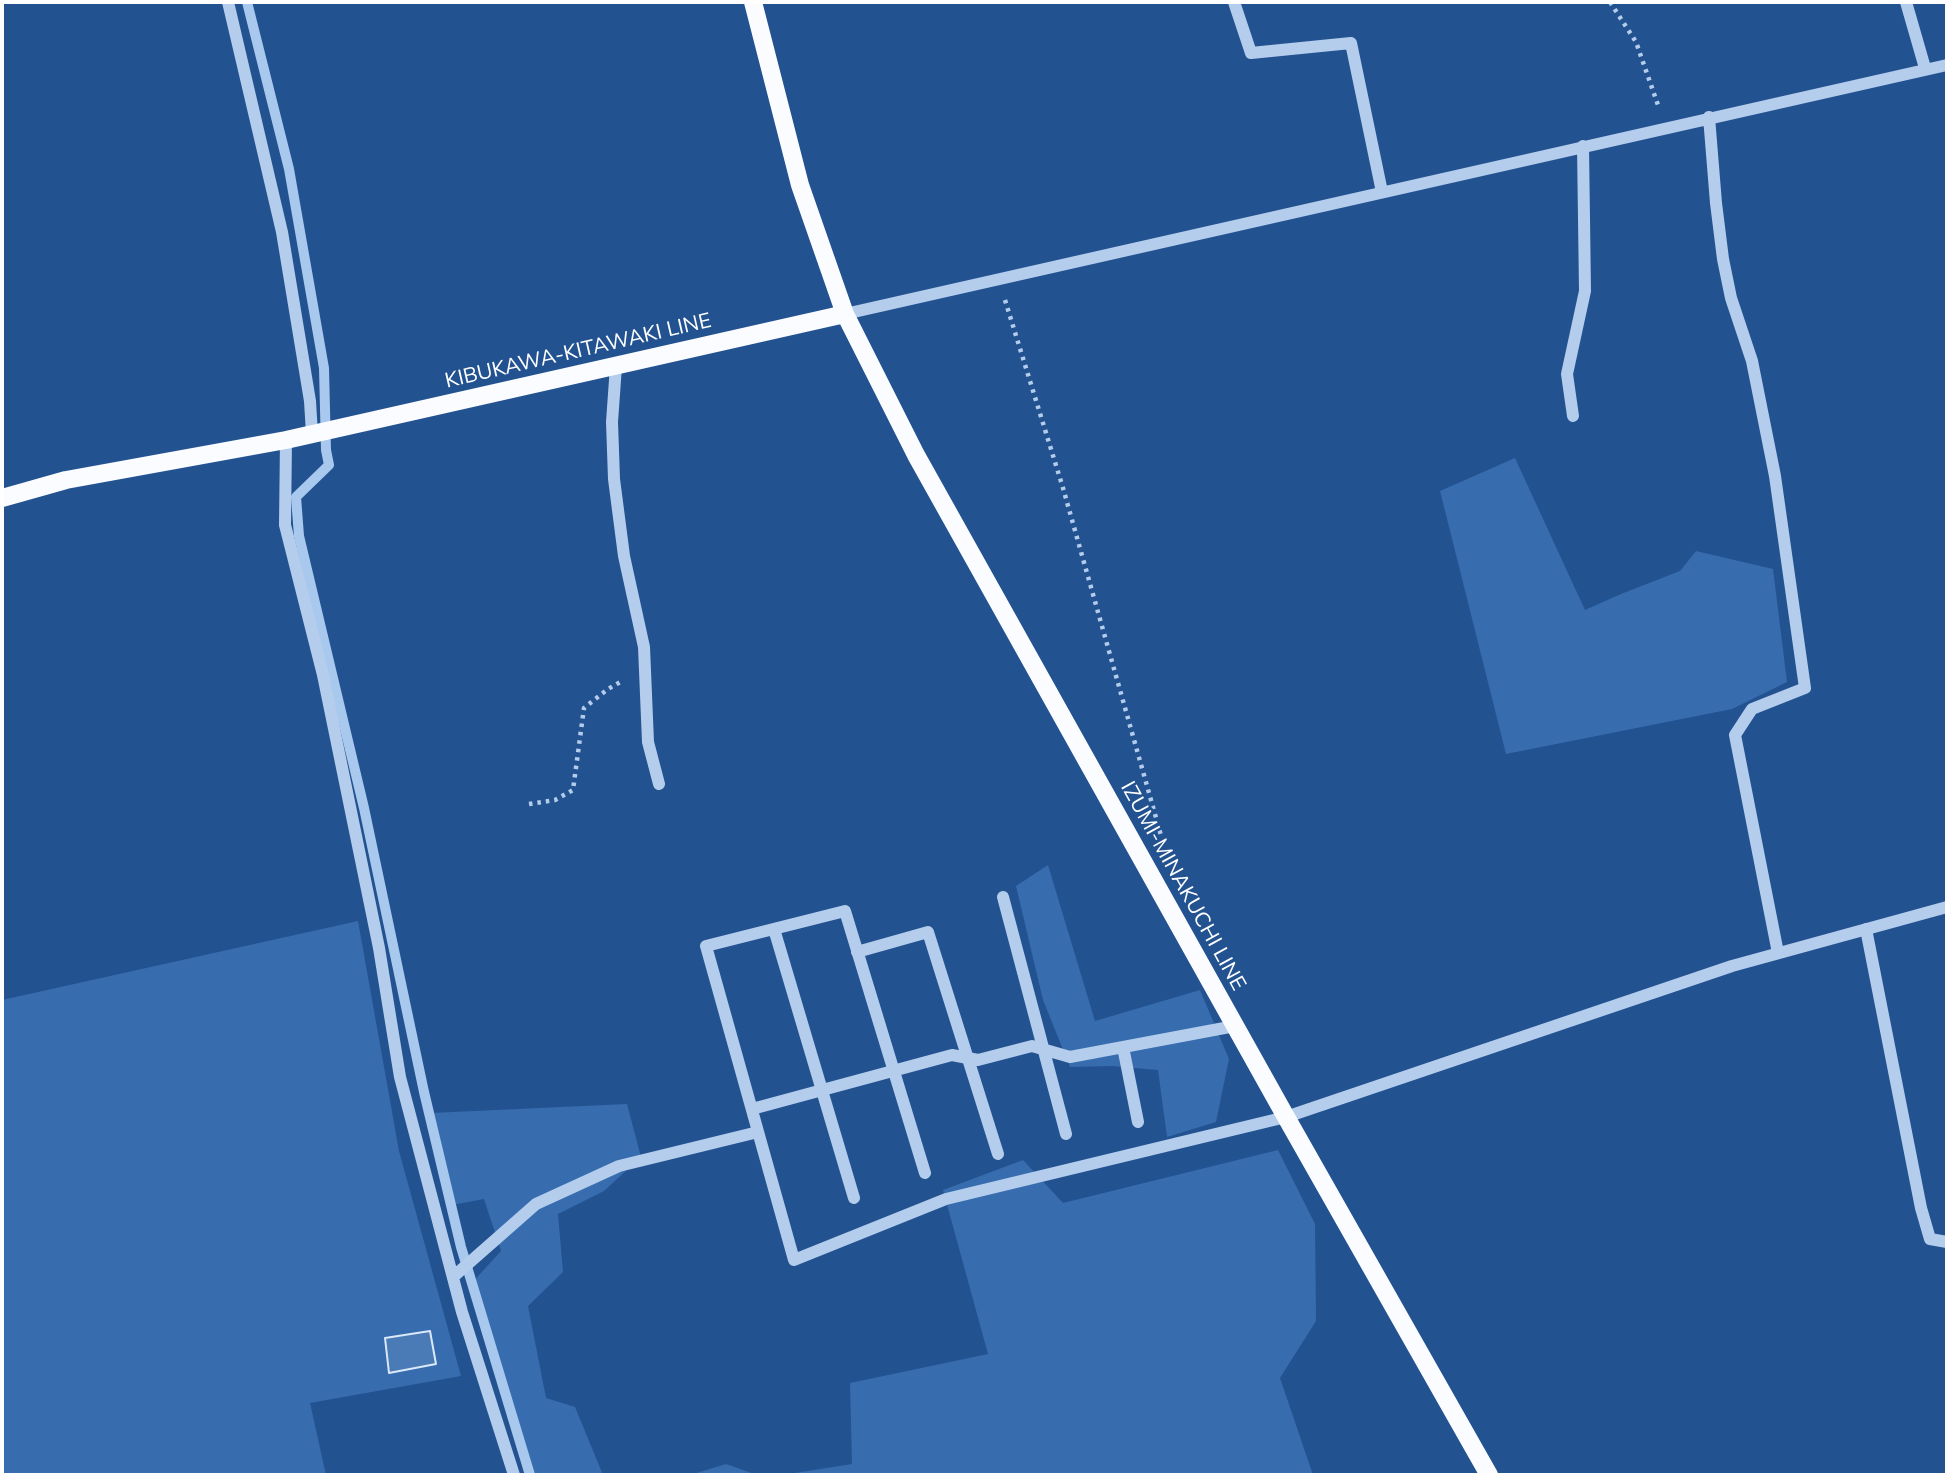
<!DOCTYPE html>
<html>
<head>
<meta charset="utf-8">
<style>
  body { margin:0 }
  #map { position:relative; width:1949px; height:1477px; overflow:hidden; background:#235291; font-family:Mulish,sans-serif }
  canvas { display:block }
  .frame { position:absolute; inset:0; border:4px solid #fff; pointer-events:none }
</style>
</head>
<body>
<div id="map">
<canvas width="1949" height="1477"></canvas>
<div class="frame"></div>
</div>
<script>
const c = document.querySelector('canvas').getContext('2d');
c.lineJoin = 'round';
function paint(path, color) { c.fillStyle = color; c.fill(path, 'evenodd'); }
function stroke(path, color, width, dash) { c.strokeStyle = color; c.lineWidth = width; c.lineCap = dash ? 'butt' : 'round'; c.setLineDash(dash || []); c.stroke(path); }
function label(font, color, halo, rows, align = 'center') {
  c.font = font + ' Mulish,sans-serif'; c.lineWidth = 5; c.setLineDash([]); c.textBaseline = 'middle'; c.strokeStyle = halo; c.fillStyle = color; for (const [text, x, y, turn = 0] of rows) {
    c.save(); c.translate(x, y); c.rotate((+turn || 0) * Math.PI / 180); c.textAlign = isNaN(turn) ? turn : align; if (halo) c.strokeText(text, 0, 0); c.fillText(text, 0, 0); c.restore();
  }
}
const green = new Path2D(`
  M1515 458 1585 610 1621 594 1680 571 1696 551 1773 569 1787 682 1732 709 1506 754 1440 491Z
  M1048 865 1095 1021 1200 990 1229 1059 1216 1122 1167 1137 1158 1070 1111 1066 1070 1067 1043 1000 1016 886Z
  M358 921 399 1151 461 1376 310 1403 326 1475H2V1000Z
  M627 1104 641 1157 604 1191 558 1214 563 1272 528 1306 546 1398 575 1407 603 1475H525L469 1286 501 1251 484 1199 452 1205 431 1113Z
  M1278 1150 1315 1224 1316 1321 1280 1378 1313 1475H782L852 1464 850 1383 988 1354 943 1190 1023 1160 1063 1203Z
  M726 1464 757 1475H690Z`);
const stream = new Path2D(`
  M247 2 289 169 324 368 326 450 329 465 296 497 299 536 364 808 424 1092 461 1247 530 1475`);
const building = new Path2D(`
  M430 1331 436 1364 389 1373 385 1338Z`);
const path = new Path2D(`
  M1610 2 1636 42 1659 108
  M1005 300 1063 488 1162 839
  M529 804 555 800 573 790 584 708 608 689 622 681`);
const minor = new Path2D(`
  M228 2 282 232 310 401 312 434
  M1234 2 1251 53 1351 43 1382 192
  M1906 2 1925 68
  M1709 117 1716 203 1723 259 1731 298 1752 361 1775 476 1805 688 1752 709 1735 735 1778 953
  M845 314 1947 65
  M616 366 612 422 614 479 624 556 644 647 648 742 659 784
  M1573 416 1567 374 1585 291 1583 146
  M286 440 285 525 323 675 379 948 400 1077 462 1312 514 1475
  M1003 897 1066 1134
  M774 929 854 1198
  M1866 929 1921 1208 1930 1239 1947 1242
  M857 952 928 932 998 1154
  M1123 1047 1138 1122
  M752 1109 952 1055 978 1060 1032 1046 1070 1057 1235 1026
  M925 1173 845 911 706 946 794 1260 946 1199 1286 1117 1732 966 1947 907
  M453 1277 536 1204 619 1166 758 1132`);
const major = new Path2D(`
  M753 2 800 185 845 314 916 455 1286 1117 1489 1475
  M2 498 66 480 286 440 845 314`);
const streetNames = [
  ["KIBUKAWA-KITAWAKI LINE",578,351,-13],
  ["IZUMI-MINAKUCHI LINE",1183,886,61]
];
paint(green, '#376cae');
stroke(stream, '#a8c8ed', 10);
paint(building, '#4b7bb7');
stroke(building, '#dae8f9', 2);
stroke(path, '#b4cdec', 4.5, [3.5, 5]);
stroke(minor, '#b4cdec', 12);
stroke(major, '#fafcff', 18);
label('21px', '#fff', '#235291', streetNames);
</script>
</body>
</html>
